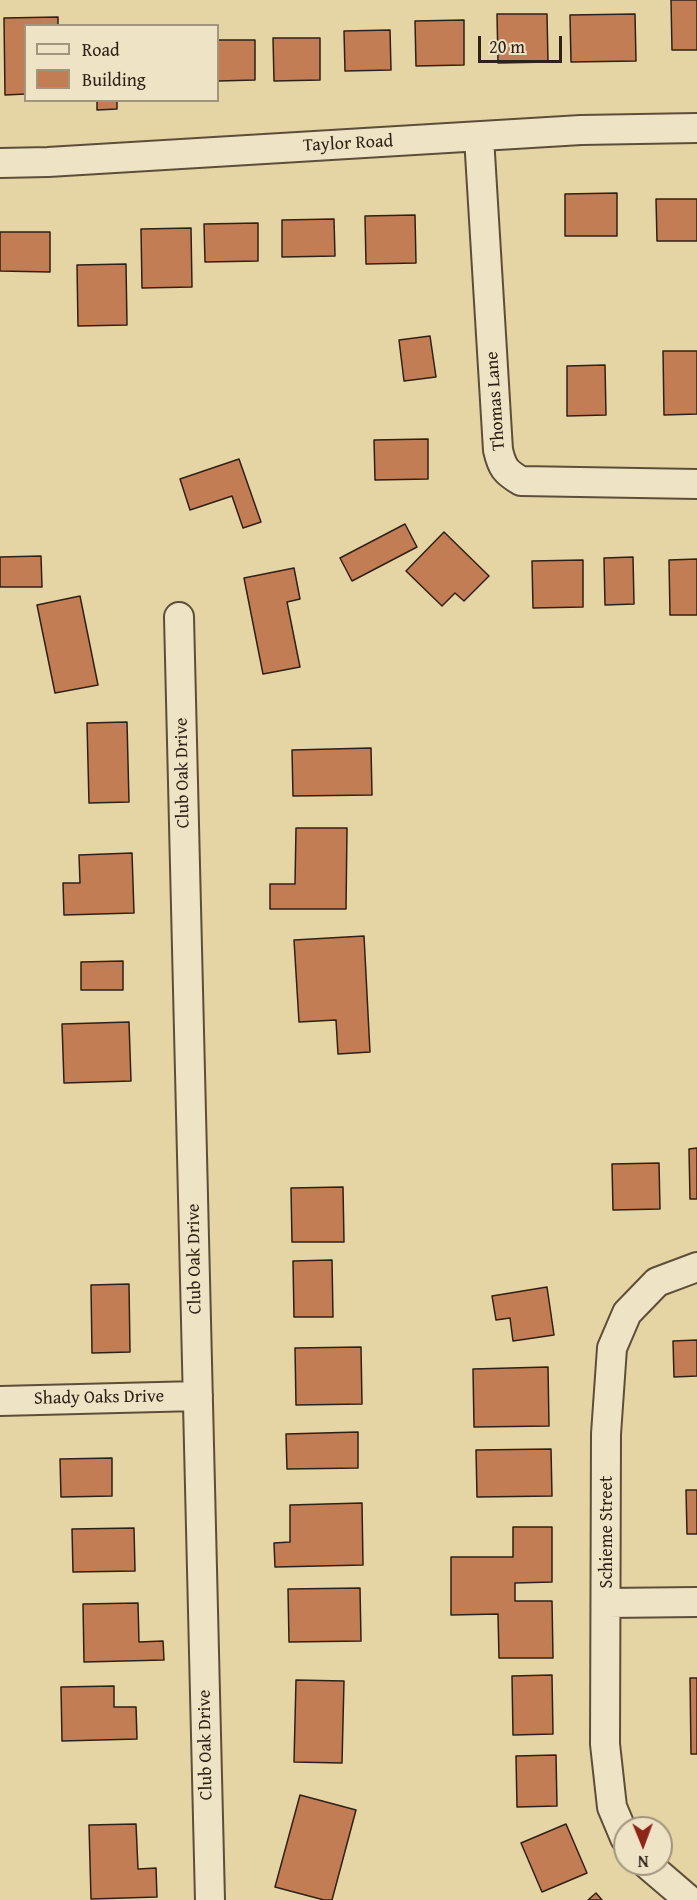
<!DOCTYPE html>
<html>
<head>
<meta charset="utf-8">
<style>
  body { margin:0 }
  #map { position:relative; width:697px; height:1900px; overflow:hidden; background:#e5d4a4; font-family:"Gentium Book Plus",serif }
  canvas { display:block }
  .legend { position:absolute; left:24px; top:24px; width:195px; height:78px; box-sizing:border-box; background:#eee3c4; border:2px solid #a2957e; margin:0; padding:8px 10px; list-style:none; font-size:18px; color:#302116 }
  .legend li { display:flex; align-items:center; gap:12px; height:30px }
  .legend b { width:30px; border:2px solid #a2957e }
  .north { position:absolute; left:613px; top:1816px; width:60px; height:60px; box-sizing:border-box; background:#eee3c4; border:2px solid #a2957e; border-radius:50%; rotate:179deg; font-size:16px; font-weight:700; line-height:24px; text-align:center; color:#302116 }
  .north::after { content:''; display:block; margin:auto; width:21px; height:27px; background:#8f2418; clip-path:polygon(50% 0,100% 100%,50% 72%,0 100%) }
  .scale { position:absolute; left:478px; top:36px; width:84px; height:27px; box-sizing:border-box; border:3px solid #302116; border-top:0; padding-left:8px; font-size:18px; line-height:21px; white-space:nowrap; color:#302116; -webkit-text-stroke:4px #eee3c4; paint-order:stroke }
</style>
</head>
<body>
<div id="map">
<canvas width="697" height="1900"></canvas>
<ul class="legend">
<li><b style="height:8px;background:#eee3c4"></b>Road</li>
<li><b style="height:16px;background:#c37d55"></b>Building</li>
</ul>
<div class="north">N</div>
<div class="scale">20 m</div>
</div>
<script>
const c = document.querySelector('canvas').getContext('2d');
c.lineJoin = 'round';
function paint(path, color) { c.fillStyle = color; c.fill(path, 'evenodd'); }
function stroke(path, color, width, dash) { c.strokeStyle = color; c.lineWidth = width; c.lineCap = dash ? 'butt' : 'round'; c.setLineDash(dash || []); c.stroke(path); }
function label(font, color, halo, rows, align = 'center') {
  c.font = font + ' "Gentium Book Plus",serif'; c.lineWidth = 5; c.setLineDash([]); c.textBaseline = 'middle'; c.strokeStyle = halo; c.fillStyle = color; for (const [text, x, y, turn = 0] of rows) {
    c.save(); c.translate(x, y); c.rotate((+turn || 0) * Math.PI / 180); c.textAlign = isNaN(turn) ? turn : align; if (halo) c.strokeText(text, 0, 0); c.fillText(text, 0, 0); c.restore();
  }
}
const building = new Path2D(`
  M671 0H697V50H672Z
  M497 14H547L548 62 498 63Z
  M635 14 636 61 571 62 570 15Z
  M58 17V26H26V94L5 95 4 18Z
  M464 20V65L416 66 415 21Z
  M390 30 391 70 345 71 344 31Z
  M273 38H320V80L274 81Z
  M218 40H255V80L218 81Z
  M97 100H117V109L97 110Z
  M617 193V236H565V194Z
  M656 199H697V241H657Z
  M415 215 416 263 366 264 365 216Z
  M334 219 335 256 282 257V220Z
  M258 223V261L205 262 204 224Z
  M191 228 192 287 142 288 141 229Z
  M0 232H50V272L0 271Z
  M126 264 127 325 78 326 77 265Z
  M430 336 436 377 404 381 399 340Z
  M663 351H697V414L664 415Z
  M605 365 606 415 567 416V366Z
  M428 439V479L375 480 374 440Z
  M239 459 261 522 243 528 232 496 190 510 180 479Z
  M405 524 417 547 352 581 340 558Z
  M444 532 489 576 464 601 455 593 442 606 406 571Z
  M41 556 42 587H0V557Z
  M633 557 634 604 605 605 604 558Z
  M697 559V615H670L669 560Z
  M583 560V607L533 608 532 561Z
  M294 568 300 599 287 602 300 667 263 674 244 578Z
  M80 596 98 685 55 693 37 605Z
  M127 722 129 802 89 803 87 723Z
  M371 748 372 795 293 796 292 750Z
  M296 828H347L346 909H270V884H295Z
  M132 853 134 913 64 915 63 883H80L79 855Z
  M364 936 370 1052 338 1054 336 1020 299 1022 294 940Z
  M123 961V990H81V962Z
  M129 1022 131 1081 64 1083 62 1024Z
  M697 1148V1199H690L689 1149Z
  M659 1163 660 1209 613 1210 612 1164Z
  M343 1187 344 1242H292L291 1188Z
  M332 1260 333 1317H294L293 1261Z
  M129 1284 130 1352 92 1353 91 1285Z
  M547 1287 554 1335 513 1341 510 1318 496 1320 492 1296Z
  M697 1340V1376L674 1377 673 1341Z
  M361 1347 362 1404 296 1405 295 1348Z
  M548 1367 549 1426 474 1427 473 1369Z
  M358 1432V1468L287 1469 286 1434Z
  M551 1449 552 1496 477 1497 476 1450Z
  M112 1458V1496L61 1497 60 1459Z
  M686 1490H697V1534H687Z
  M362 1503 363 1565 275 1567 274 1543 290 1542V1505Z
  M513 1527H552V1582L515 1583V1601H552L553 1658H499L498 1614 451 1615V1557H513Z
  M134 1528 135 1571 73 1572 72 1529Z
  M360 1588 361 1641 289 1642 288 1589Z
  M138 1603 139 1642 163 1641 164 1660 84 1662 83 1604Z
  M552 1675 553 1734 513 1735 512 1676Z
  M690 1678H697V1754H691Z
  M296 1680 344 1681 342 1763 294 1762Z
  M114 1686V1707H136L137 1739 62 1741 61 1687Z
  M556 1755 557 1806 517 1807 516 1756Z
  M300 1795 356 1810 332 1900H324L275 1887Z
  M136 1824 138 1869 156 1868 157 1897 91 1899 89 1825Z
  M566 1824 587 1873 542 1892 521 1843Z
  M596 1893 602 1900H588Z`);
const minor = new Path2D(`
  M479 137 498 450C502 467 505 472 521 481L697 484
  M0 163 48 162 581 130 697 128
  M179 617 210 1900
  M0 1401 198 1396
  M607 1603 697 1602
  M625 1838 612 1807 605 1744 606 1434 612 1348 627 1313 657 1282 697 1267
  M647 1864 689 1900`);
const streetNames = [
  ["Taylor Road",348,144,-3],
  ["Thomas Lane",496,401,-94],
  ["Club Oak Drive",183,773,-91],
  ["Club Oak Drive",195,1259,-91],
  ["Shady Oaks Drive",99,1398,-1],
  ["Schieme Street",607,1532,-90],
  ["Club Oak Drive",206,1745,-91]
];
paint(building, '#c37d55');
stroke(building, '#302116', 1.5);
stroke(minor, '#5d4e3a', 32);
stroke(minor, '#eee3c4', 28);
label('18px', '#302116', '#eee3c4', streetNames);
</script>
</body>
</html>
